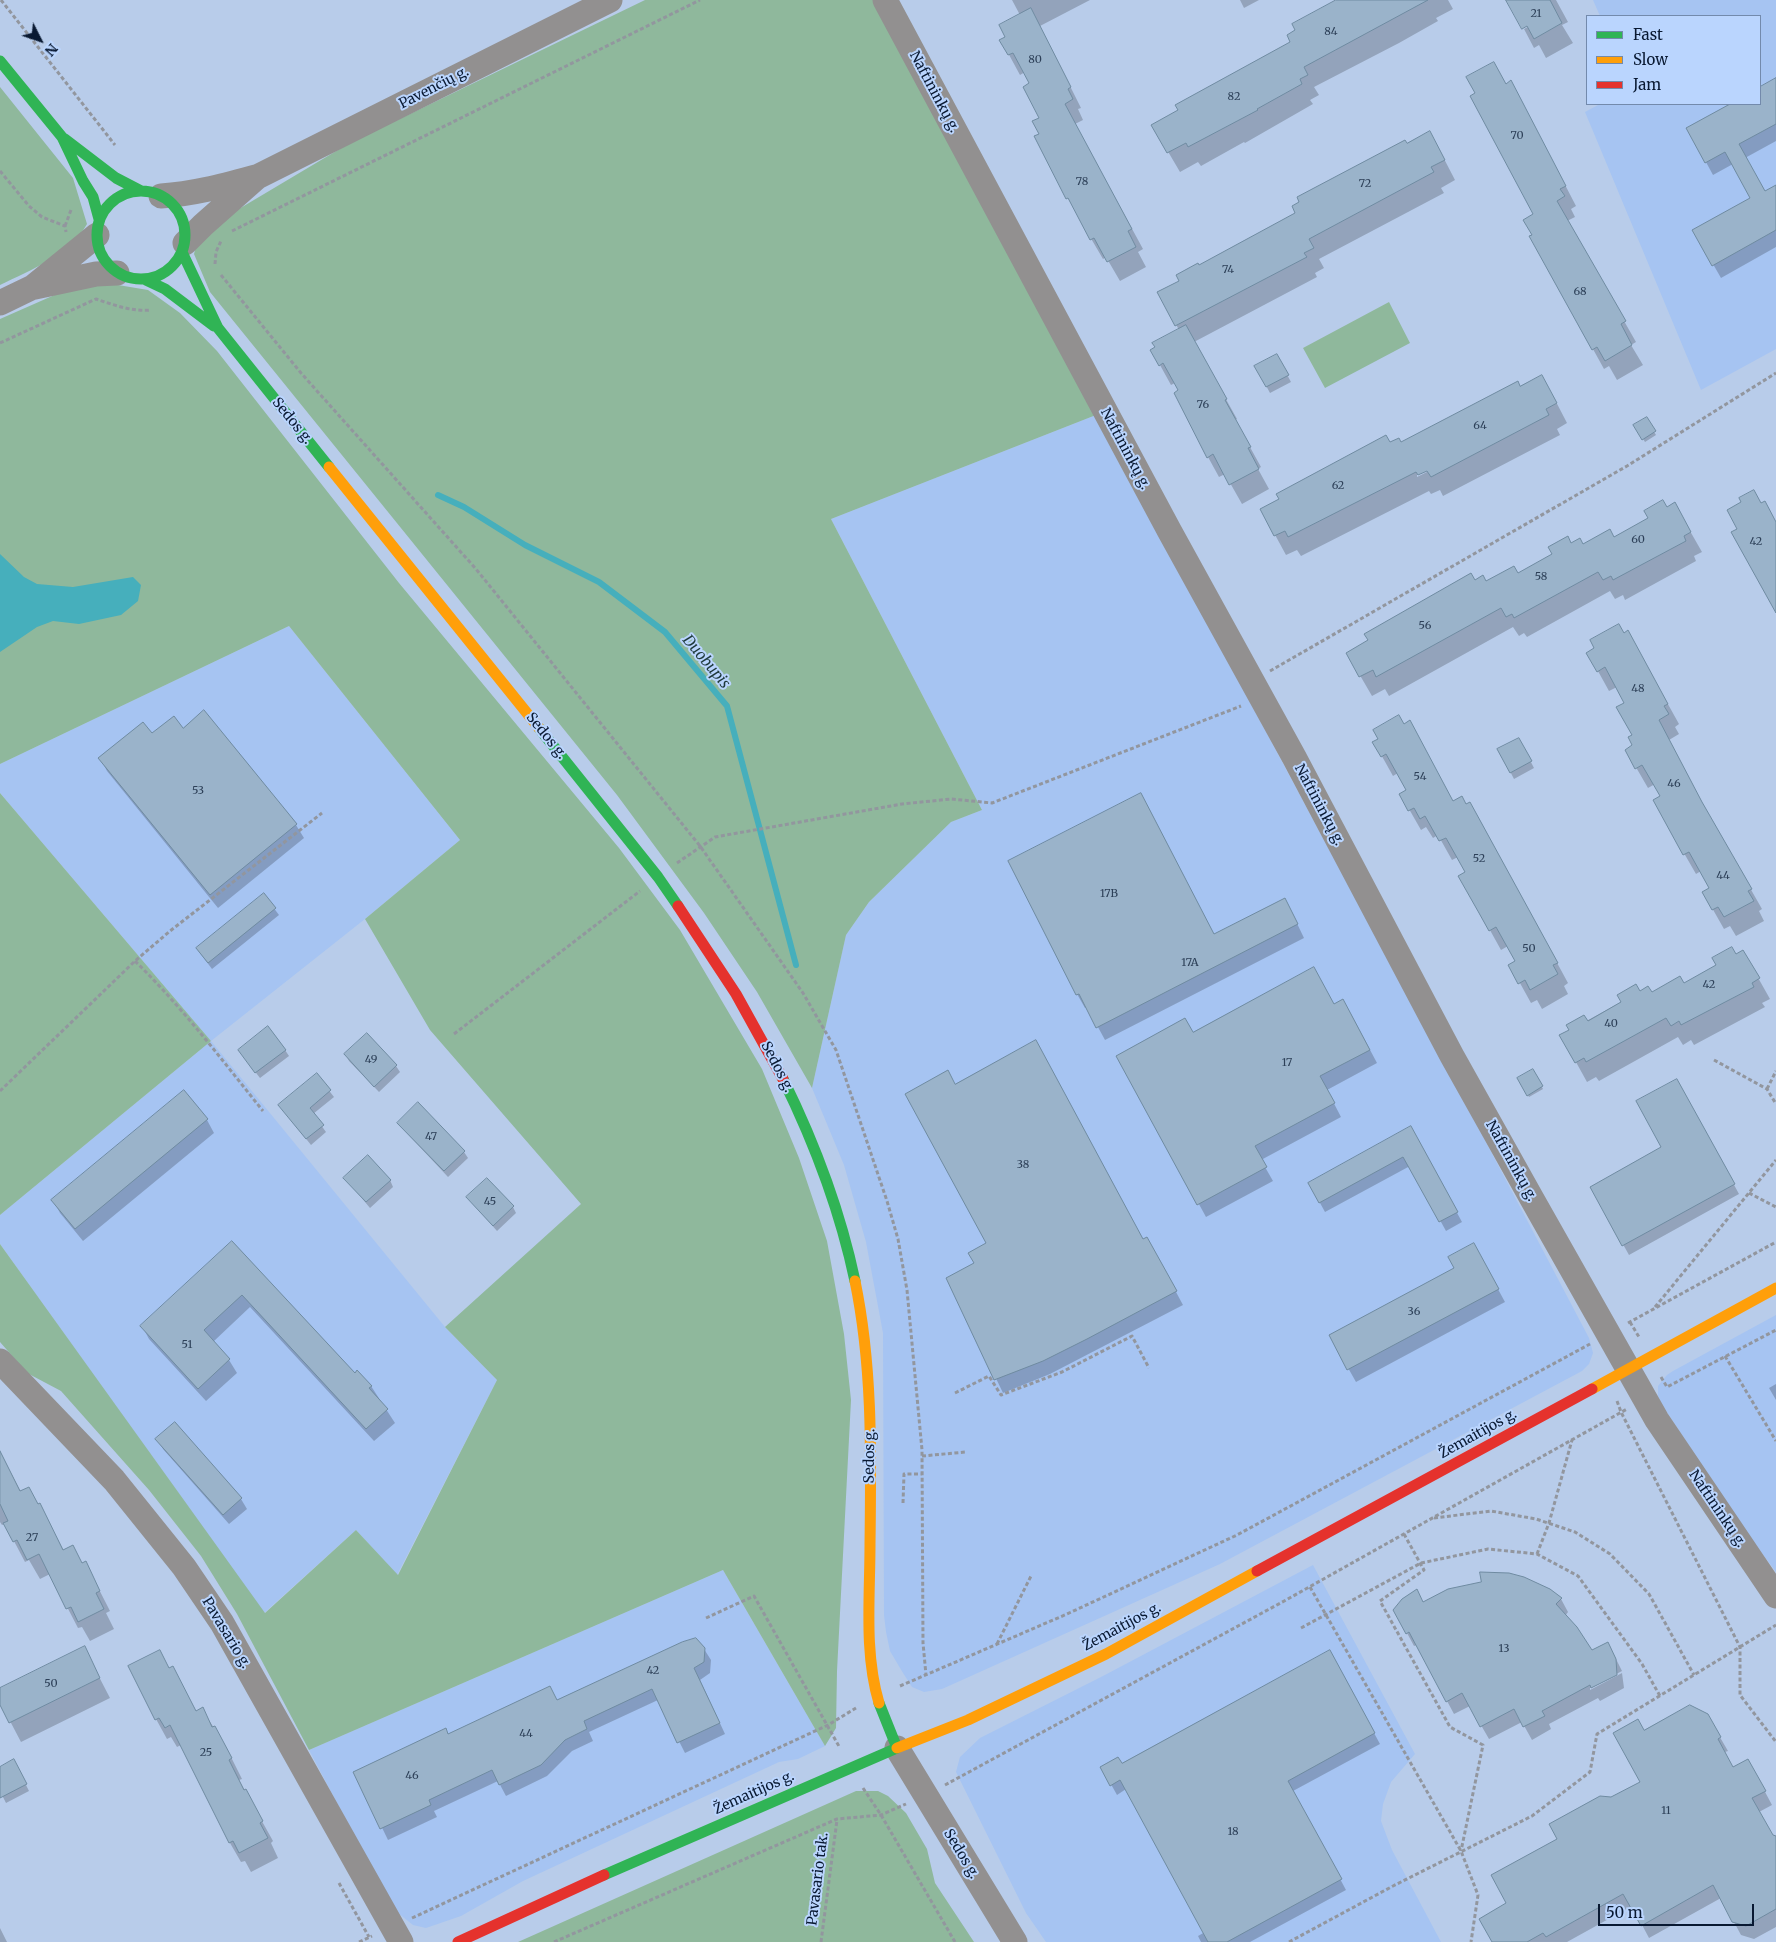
<!DOCTYPE html>
<html>
<head>
<meta charset="utf-8">
<style>
  body { margin:0 }
  #map { position:relative; width:1776px; height:1942px; overflow:hidden; background:#b8ccea; font-family:Merriweather,serif }
  canvas { display:block }
  .legend { position:absolute; left:1586px; top:15px; width:175px; height:90px; box-sizing:border-box; background:#bad5fe; border:1px solid #738aac; margin:0; padding:6px 9px; list-style:none; font-size:15px; color:#091932 }
  .legend li { display:flex; align-items:center; gap:10px; height:25px }
  .legend b { width:25px; border:1px solid #738aac }
  .north { position:absolute; left:15px; top:15px; width:50px; height:50px; -webkit-text-stroke:4px #bad5fe; paint-order:stroke; rotate:131deg; font-size:14px; font-weight:700; line-height:20px; text-align:center; color:#091932 }
  .north::after { content:''; display:block; margin:auto; width:18px; height:22px; background:#091932; clip-path:polygon(50% 0,100% 100%,50% 72%,0 100%) }
  .scale { position:absolute; left:1598px; top:1904px; width:156px; height:22px; box-sizing:border-box; border:2px solid #091932; border-top:0; padding-left:6px; font-size:15px; line-height:18px; white-space:nowrap; color:#091932; -webkit-text-stroke:4px #bad5fe; paint-order:stroke }
</style>
</head>
<body>
<div id="map">
<canvas width="1776" height="1942"></canvas>
<ul class="legend">
<li><b style="height:6px;background:#30b455"></b>Fast</li>
<li><b style="height:6px;background:#ff9f0a"></b>Slow</li>
<li><b style="height:6px;background:#e5322d"></b>Jam</li>
</ul>
<div class="north">N</div>
<div class="scale">50 m</div>
</div>
<script>
const c = document.querySelector('canvas').getContext('2d');
c.lineJoin = 'round';
function paint(path, color) { c.fillStyle = color; c.fill(path, 'evenodd'); }
function stroke(path, color, width, dash) { c.strokeStyle = color; c.lineWidth = width; c.lineCap = dash ? 'butt' : 'round'; c.setLineDash(dash || []); c.stroke(path); }
function label(font, color, halo, rows, align = 'center') {
  c.font = font + ' Merriweather,serif'; c.lineWidth = 4; c.setLineDash([]); c.textBaseline = 'middle'; c.strokeStyle = halo; c.fillStyle = color; for (const [text, x, y, turn = 0] of rows) {
    c.save(); c.translate(x, y); c.rotate((+turn || 0) * Math.PI / 180); c.textAlign = isNaN(turn) ? turn : align; if (halo) c.strokeText(text, 0, 0); c.fillText(text, 0, 0); c.restore();
  }
}
const built = new Path2D(`
  M1593 0H1776V349L1701 390 1585 112 1600 104H1760V16H1600Z
  M1096 415 1477 1125 1589 1338 1593 1353 1589 1364 1582 1371 1220 1564 942 1689 924 1692 912 1687 903 1673 890 1651 886 1632 884 1615 883 1333 866 1242 844 1165 812 1088 846 935 869 902 951 822 982 810 831 519Z
  M289 626 460 840 365 919 211 1041 445 1327 497 1380 397 1575 356 1530 264 1613 0 1244V1215L211 1041 0 793V764Z
  M1776 1315V1572L1740 1524 1661 1403 1658 1396V1386L1667 1375 1673 1371Z
  M1313 1565 1415 1754 1391 1782 1383 1804 1381 1821 1392 1850 1441 1942H1046L1026 1913 956 1772 960 1757 980 1738 1103 1676Z
  M723 1570 825 1746 798 1759 779 1762 523 1881 461 1916 426 1928 413 1925 393 1909 309 1750Z`);
const green = new Path2D(`
  M645 0H875L1096 415 831 519 982 810 951 822 869 902 846 935 812 1088 757 992 704 913 617 795 210 292 194 254 197 243 222 219 348 144Z
  M0 87 73 178 87 224C69 255 31 270 0 285Z
  M100 282 148 290 180 313 217 351 399 583 619 848 680 930 762 1069 799 1158 827 1241 844 1334 851 1400 837 1671 836 1728 825 1746 723 1570 309 1750 237 1614 201 1556 149 1490 61 1391 27 1373 0 1342V1244L265 1613 356 1530 398 1575 497 1380 445 1327 581 1204 430 1030 365 919 460 840 289 626 0 764V319L75 286Z
  M1389 302 1410 343 1325 388 1303 348Z
  M0 793 211 1041 0 1215Z
  M856 1791H878L888 1796 906 1813 927 1849 935 1883 974 1942H518Z`);
const water = new Path2D(`
  M0 554 24 577 37 584 73 587 133 577 141 585 138 601 121 615 79 624 53 621 37 627 0 652Z`);
const shadow = new Path2D(`
  M1012 0H1090L1040 26 1081 108 1078 109 1083 120 1075 124 1143 249 1138 252 1146 267 1120 281 1106 257 1103 259 1079 218 1035 137 1041 134V118L1031 83 1025 72 1020 75 1001 40 1007 37 1020 15Z
  M1240 0H1259L1244 8Z
  M1338 0H1448L1453 9 1436 18 1438 21 1399 43 1314 87 1319 95 1310 100 1313 104 1245 143 1244 142 1201 166 1198 162 1180 172 1153 126 1292 42Z
  M1508 0H1556L1568 22 1562 25 1573 43 1546 58 1539 45 1534 48 1524 29 1533 24Z
  M1776 80V141L1745 158 1765 193 1776 187V247L1721 278 1694 231 1752 199 1733 164 1713 175 1688 129 1733 104H1760V89Z
  M1506 85 1522 102 1576 206 1571 209 1575 217 1567 221 1636 342 1631 345 1643 365 1617 380 1609 366 1604 369 1531 237 1533 236 1534 214Z
  M1407 145 1441 153 1455 180 1441 188 1444 193 1319 259 1324 268 1315 273 1317 277 1194 342 1237 419 1235 420 1261 467 1258 469 1269 489 1242 504 1225 474 1219 477 1208 457 1180 391 1175 383 1171 385 1160 365 1179 330 1159 292 1180 281 1198 266 1297 213Z
  M1277 356 1291 382 1270 393 1256 367Z
  M1520 388 1553 396 1567 423 1557 429 1560 435 1443 496 1440 490 1431 494 1429 491 1301 556 1297 550 1286 555 1261 509 1389 444H1401ZM1432 467 1433 469 1417 477V475Z
  M1646 419 1656 435 1645 442 1635 426Z
  M1667 509 1686 524 1702 552 1694 556 1696 561 1625 600 1623 595 1615 599 1610 591 1527 637 1524 633 1519 636 1513 627 1389 696 1385 689 1372 696 1347 653 1474 581 1486 583 1517 575 1571 545 1582 546 1614 538Z
  M1623 634 1639 652 1679 724 1675 727 1679 734 1669 740 1713 823 1762 909 1759 911 1764 921 1736 936 1730 926 1724 929 1703 892 1711 888 1701 871 1696 874 1654 801 1662 797 1655 784 1648 788 1626 750 1634 746 1626 703 1617 687 1609 691 1588 653Z
  M204 712 296 825 304 838 218 908 107 771 100 758 152 735 183 729Z
  M1519 739 1534 768 1514 779 1499 750Z
  M1374 742 1481 823 1568 983 1564 986 1568 994 1542 1009 1537 1000 1531 1003 1510 965 1517 961 1508 946 1501 950 1460 876 1466 873 1458 857 1452 860 1438 835 1433 838 1426 827 1421 830 1401 795 1408 791 1398 773 1393 776Z
  M264 895 279 915 212 969 197 949Z
  M1292 913 1304 938 1105 1040 1087 1007 1085 1008 1077 994 1214 936Z
  M1743 951 1770 999 1762 1003 1765 1007 1694 1045 1691 1040 1683 1045 1678 1037 1599 1081 1596 1077 1587 1082 1561 1035 1639 992 1651 994 1684 984Z
  M1351 1014 1377 1063 1327 1090 1341 1117 1261 1160 1273 1181 1206 1217 1118 1056 1193 1034Z
  M367 1035 396 1066 400 1072 379 1092 349 1061 346 1055Z
  M285 1050 289 1056 260 1078 243 1056Z
  M1533 1071 1543 1089 1529 1097 1519 1078Z
  M317 1075 334 1097 313 1114 326 1132 311 1145 280 1106Z
  M1677 1080 1739 1194 1629 1255 1591 1187 1662 1148Z
  M955 1085 1143 1240 1154 1251 1183 1305 1050 1374 1003 1393 948 1278 975 1264 987 1244Z
  M418 1104 464 1152 468 1158 448 1177 403 1129 399 1123Z
  M207 1120 214 1133 83 1241 60 1213 53 1200Z
  M1416 1137 1462 1222 1446 1231 1410 1166 1325 1212 1309 1183Z
  M345 1178 390 1180 393 1187 370 1208Z
  M468 1198 513 1207 516 1213 497 1231Z
  M232 1242 355 1375 371 1386 395 1423 374 1441 250 1307 213 1342 229 1360 237 1373 206 1401 149 1339 142 1326Z
  M1481 1258 1505 1302 1356 1382 1330 1336Z
  M1776 1384V1400L1769 1388Z
  M175 1423 241 1499 247 1509 229 1524 163 1449 157 1439Z
  M0 1452 21 1492 38 1505H40L64 1551 73 1547 82 1564 85 1562 110 1611 106 1613 114 1629 90 1641 82 1627 78 1628 50 1574 40 1579 29 1560 25 1562 5 1524 2 1525 0 1522Z
  M1561 1599 1568 1612 1565 1616 1592 1652 1608 1643 1622 1671 1590 1688V1690L1622 1673 1624 1688 1600 1701 1598 1698 1549 1724 1551 1729 1532 1740 1522 1722 1489 1739 1470 1706 1454 1714 1417 1645 1414 1646 1407 1633 1423 1603Z
  M84 1648 110 1698 21 1742 0 1702V1689Z
  M704 1649 711 1660 710 1673 700 1680 725 1734 685 1753 658 1700 589 1732 593 1741 572 1751 547 1776 506 1796 498 1781 434 1811 437 1817 388 1840 355 1772 448 1735 558 1701Z
  M1335 1661 1380 1744 1293 1791 1346 1890 1250 1942H1201L1198 1936 1205 1932 1126 1789 1117 1795 1102 1768 1121 1765Z
  M170 1669 196 1712 202 1709 226 1747 242 1779 239 1780 273 1841 271 1843 278 1858 251 1872 245 1861 241 1862 230 1843 181 1745 177 1747 171 1737 167 1739 156 1719Z
  M1707 1715 1728 1751 1725 1752 1733 1768 1748 1760 1772 1805 1759 1812 1772 1837 1776 1838V1927L1754 1939 1741 1935 1721 1898 1649 1938 1632 1906 1567 1942H1493L1508 1904 1558 1839 1612 1798 1642 1782 1644 1732Z
  M17 1767 29 1791 6 1803 0 1791V1768Z
  M0 1928 7 1942H0Z`);
const stream = new Path2D(`
  M438 495 464 507 525 545 599 582 665 632 727 706 796 965`);
const building = new Path2D(`
  M1336 0H1428L1304 67 1308 75 1300 79 1302 84 1257 109 1258 110 1188 147 1186 143 1167 153 1151 125 1178 110 1175 105 1290 42 1287 35 1295 30 1292 24Z
  M1506 0H1550L1562 23 1534 39 1527 26 1522 29Z
  M1031 8 1071 87 1068 89 1073 99 1065 104 1132 229 1128 231 1136 247 1107 262 1094 238 1090 240 1068 198 1066 199 1034 136 1039 134 1032 121 1039 118 1023 87 1029 83 1013 53 1008 55 999 40 1005 37 999 25Z
  M1494 62 1506 84 1511 80 1566 186 1560 189 1565 196 1557 201 1626 321 1621 324 1632 345 1605 361 1597 347 1592 350 1529 236 1532 235 1523 220 1533 214 1470 96 1475 93 1466 77Z
  M1776 78V124L1739 144 1765 191 1776 185V230L1712 266 1692 230 1750 198 1725 152 1705 163 1686 128 1730 104H1760V87Z
  M1430 131 1445 160 1431 167 1434 172 1309 239 1314 248 1304 253 1307 257 1175 326 1157 292 1179 281 1176 275 1198 263 1199 265 1295 213 1292 206 1299 202 1297 197 1405 140 1407 143Z
  M1186 325 1227 399 1225 400 1251 447 1248 448 1259 469 1229 485 1213 454 1207 458 1174 393 1178 390 1163 363 1159 366 1150 350 1155 347 1152 343Z
  M1277 354 1289 375 1266 387 1254 366Z
  M1542 375 1557 403 1546 409 1549 415 1431 477 1427 471 1418 475 1416 472 1288 537 1285 531 1274 536 1260 509 1279 499 1276 494 1386 435 1390 442 1399 438 1401 442 1518 381 1520 386Z
  M1647 417 1656 431 1642 440 1633 425Z
  M1754 490 1761 503 1765 501 1776 522V613L1731 532 1737 529 1727 510 1741 502 1739 498Z
  M1663 500 1667 507 1675 502 1691 532 1684 536 1686 541 1613 580 1611 576 1603 580 1598 572 1514 618 1512 614 1506 617 1501 608 1376 677 1373 670 1359 677 1346 653 1368 640 1364 634 1471 573 1475 580 1483 575 1486 581 1514 566 1518 573 1552 554 1548 547 1568 536 1571 543 1580 538 1583 544 1610 529 1614 537 1648 518 1644 511Z
  M1619 624 1624 633 1628 630 1668 704 1664 706 1669 714 1659 720 1702 802 1752 889 1748 891 1754 901 1724 917 1718 907 1712 910 1702 892 1709 888 1689 852 1683 855 1653 800 1660 796 1642 765 1635 769 1625 750 1632 745 1628 737 1632 735 1616 707 1624 703 1605 667 1597 672 1586 653 1594 648 1590 640Z
  M204 710 297 824 210 895 98 758 143 722 152 733 174 716 183 728Z
  M1399 715 1404 724 1410 720 1453 801 1462 796 1466 804 1470 802 1558 963 1553 965 1558 974 1530 990 1525 980 1518 984 1508 965 1515 961 1496 927 1489 931 1479 913 1458 876 1465 872 1446 838 1439 841 1425 816 1420 819 1414 808 1408 811 1399 794 1406 790 1386 754 1381 757 1372 742 1378 739 1373 730Z
  M1519 738 1532 761 1510 773 1497 749Z
  M1141 793 1214 934 1285 898 1298 924 1096 1028 1079 994 1076 995 1008 861Z
  M264 893 276 908 208 963 196 948Z
  M1732 947 1736 954 1743 950 1760 978 1752 983 1754 987 1681 1025 1679 1021 1671 1026 1666 1018 1586 1062 1584 1058 1575 1063 1559 1035 1569 1030 1566 1025 1584 1015 1588 1021 1621 1002 1617 995 1636 984 1640 991 1648 986 1652 992 1680 976 1684 983 1716 965 1712 958Z
  M1314 967 1334 1004 1343 999 1370 1050 1320 1076 1335 1103 1255 1146 1267 1167 1197 1205 1116 1056 1185 1018 1193 1032Z
  M268 1026 286 1050 255 1073 238 1050Z
  M367 1033 397 1065 374 1087 344 1054Z
  M1036 1040 1143 1239 1147 1237 1177 1291 1087 1339 1043 1361 994 1380 946 1278 974 1263 968 1253 986 1243 905 1094 948 1070 955 1084Z
  M1533 1069 1543 1086 1527 1096 1517 1078Z
  M317 1073 331 1090 310 1108 324 1125 306 1139 278 1105Z
  M1677 1079 1735 1184 1622 1246 1590 1187 1661 1147 1636 1101Z
  M184 1090 208 1119 75 1229 51 1200Z
  M418 1102 465 1151 444 1171 397 1123Z
  M1411 1126 1458 1212 1439 1222 1403 1157 1319 1203 1308 1183Z
  M368 1155 391 1180 366 1202 343 1178Z
  M487 1178 514 1206 493 1226 466 1197Z
  M232 1241 355 1373 357 1370 372 1386 369 1388 388 1409 366 1429 242 1295 204 1330 230 1359 198 1389 140 1326Z
  M1474 1243 1499 1289 1347 1370 1329 1335 1454 1268 1448 1257Z
  M175 1422 242 1498 223 1515 155 1439Z
  M0 1451 20 1491 29 1487 38 1504 40 1503 63 1550 73 1545 82 1563 86 1561 100 1591 96 1593 104 1609 78 1622 71 1607 66 1609 39 1554 27 1560 17 1540 13 1542 3 1523 8 1521 0 1504Z
  M1480 1572 1509 1573 1524 1577 1550 1589 1562 1598 1556 1604 1577 1627 1592 1650 1608 1642 1616 1659 1617 1675 1591 1688 1590 1685 1542 1711 1545 1716 1523 1727 1514 1709 1480 1727 1462 1693 1446 1702 1409 1632 1406 1634 1393 1610 1402 1599 1417 1589 1423 1602 1448 1589 1481 1582Z
  M696 1638 705 1648 704 1662 694 1668 720 1723 677 1743 652 1689 584 1721 587 1729 565 1740 541 1765 499 1785 492 1770 429 1800 431 1805 380 1829 353 1772 446 1728 448 1734 550 1686 557 1700 682 1642Z
  M85 1646 100 1678 9 1723 0 1705V1688Z
  M160 1650 169 1668 173 1666 196 1711 203 1707 212 1727 215 1726 232 1758 229 1760 244 1790 246 1789 263 1821 260 1823 268 1838 239 1853 233 1841 229 1843 170 1725 165 1728 159 1718 155 1720 128 1666Z
  M1330 1650 1375 1733 1288 1781 1342 1879 1227 1942H1208L1120 1780 1110 1786 1100 1767 1118 1757 1122 1763Z
  M1690 1705 1708 1714 1721 1737 1718 1739 1733 1767 1748 1759 1766 1791 1752 1798 1773 1835 1776 1836V1909L1746 1926 1732 1922 1713 1885 1641 1926 1623 1894 1546 1937 1543 1933 1527 1942H1492L1479 1919 1506 1903 1491 1875 1557 1839 1549 1824 1600 1796 1611 1797 1640 1782 1613 1733 1638 1719 1644 1730Z
  M14 1759 27 1784 0 1798V1767Z`);
const path = new Path2D(`
  M1 0 115 145
  M0 171 29 206 42 217 65 226 66 232
  M65 226 71 210
  M232 231 700 0
  M215 264 216 252 221 241
  M221 275 301 373 476 569 700 846 803 993 836 1050 887 1201 898 1239 907 1290 922 1450 923 1643 926 1675
  M0 343 96 299C114 305 132 312 151 310
  M1270 671 1627 466 1776 373
  M677 863 715 837 902 804 951 799 992 803 1241 706
  M135 961C182 1007 222 1060 263 1111
  M454 1034 640 891
  M1714 1060 1767 1089 1776 1104
  M1767 1089 1776 1071
  M0 1091 135 961 170 931 322 813
  M1749 1193 1776 1207
  M1655 1307 1776 1160
  M1630 1322 1639 1337
  M1628 1323 1776 1242
  M1725 1356 1776 1441
  M1661 1377 1667 1387 1776 1330
  M955 1393 989 1376 1001 1395 1062 1372 1132 1336 1149 1368
  M1617 1401 1621 1412 1740 1647V1695L1776 1742
  M922 1456 966 1452
  M903 1503 904 1474H922
  M1434 1518 1491 1511 1536 1519 1575 1532 1610 1554 1649 1594 1694 1675
  M1404 1534 1424 1570 1380 1601 1450 1727 1483 1745 1461 1851
  M1537 1554 1549 1523 1572 1440
  M1310 1587 1461 1851 1478 1895 1471 1942
  M706 1618 754 1596 840 1748
  M1301 1628 1421 1563 1488 1549 1537 1554 1578 1576 1642 1664 1660 1696
  M997 1644 1031 1576
  M900 1686 1067 1614 1237 1535 1590 1344
  M945 1785 1286 1600 1627 1409
  M863 1788 881 1815 955 1942
  M339 1883 369 1937
  M412 1918 828 1725 856 1708
  M359 1942 372 1936
  M554 1942 837 1819 881 1815 906 1804
  M821 1942 837 1820
  M1289 1942 1393 1886 1532 1816 1590 1772 1597 1734 1776 1625`);
const street = new Path2D(`
  M885 0 1170 532 1294 757 1452 1056 1532 1199 1657 1420 1776 1596
  M161 196C195 194 226 185 259 176L610 0
  M185 243 203 225 255 179
  M35 287 96 274 117 273
  M0 303 33 287 97 235
  M0 1361 114 1480 184 1567 222 1623 401 1942
  M897 1748 1015 1942`);
const fast = new Path2D(`
  M0 61 62 137 83 181 93 197 99 219
  M65 139 116 178 141 191
  M97 235a44 44 0 1 1 88 0a44 44 0 1 1-88 0Z
  M182 252 218 328 329 467
  M146 280 165 289 214 326
  M539 728 658 877 678 906
  M783 1079C815 1144 840 1210 855 1281
  M604 1875 897 1748 879 1703`);
const slow = new Path2D(`
  M329 467 539 728
  M855 1281C873 1368 871 1456 870 1545 870 1597 864 1653 879 1703
  M1592 1389 1776 1288
  M897 1748 968 1720 1106 1654 1257 1571`);
const jam = new Path2D(`
  M678 906 736 994 783 1079
  M1257 1571 1592 1389
  M458 1942 604 1875`);
const numberNames = [
  ["21",1536,14],
  ["84",1331,32],
  ["80",1035,60],
  ["82",1234,97],
  ["70",1517,136],
  ["78",1082,182],
  ["72",1365,184],
  ["74",1228,270],
  ["68",1580,292],
  ["76",1203,405],
  ["64",1480,426],
  ["62",1338,486],
  ["60",1638,540],
  ["42",1756,542],
  ["58",1541,577],
  ["56",1425,626],
  ["48",1638,689],
  ["54",1420,777],
  ["46",1674,784],
  ["53",198,791],
  ["52",1479,859],
  ["44",1723,876],
  ["17B",1109,894],
  ["50",1529,949],
  ["17A",1190,963],
  ["42",1709,985],
  ["40",1611,1024],
  ["49",371,1060],
  ["17",1287,1063],
  ["47",431,1137],
  ["38",1023,1165],
  ["45",490,1202],
  ["36",1414,1312],
  ["51",187,1345],
  ["27",32,1538],
  ["13",1504,1649],
  ["42",653,1671],
  ["50",51,1684],
  ["44",526,1734],
  ["25",206,1753],
  ["46",412,1776],
  ["11",1666,1811],
  ["18",1233,1832]
];
const streetNames = [
  ["Pavenčių g.",434,88,-27],
  ["Naftininkų g.",934,92,62],
  ["Sedos g.",292,421,51],
  ["Naftininkų g.",1125,449,62],
  ["Sedos g.",546,736,51],
  ["Naftininkų g.",1319,805,62],
  ["Sedos g.",777,1067,63],
  ["Naftininkų g.",1511,1161,61],
  ["Žemaitijos g.",1478,1434,-29],
  ["Sedos g.",870,1456,-89],
  ["Naftininkų g.",1717,1509,56],
  ["Žemaitijos g.",1122,1627,-28],
  ["Pavasario g.",226,1633,59],
  ["Žemaitijos g.",754,1793,-24],
  ["Sedos g.",961,1854,59],
  ["Pavasario tak.",818,1879,-83]
];
const waterNames = [
  ["Duobupis",706,662,50]
];
paint(built, '#a6c4f2');
paint(green, '#8fb89c');
paint(water, '#46afbc');
paint(shadow, '#0003');
stroke(stream, '#46afbc', 6);
paint(building, '#9ab3ca');
stroke(building, '#6f8ba1', 1);
stroke(path, '#92969e', 3, [4, 2.5]);
stroke(street, '#929090', 25);
stroke(fast, '#30b455', 11);
stroke(slow, '#ff9f0a', 11);
stroke(jam, '#e5322d', 11);
label('11px', '#2d4058', null, numberNames);
label('14px', '#091932', '#bad5fe', streetNames);
label('italic 15px', '#1e393a', '#bad5fe', waterNames);
</script>
</body>
</html>
